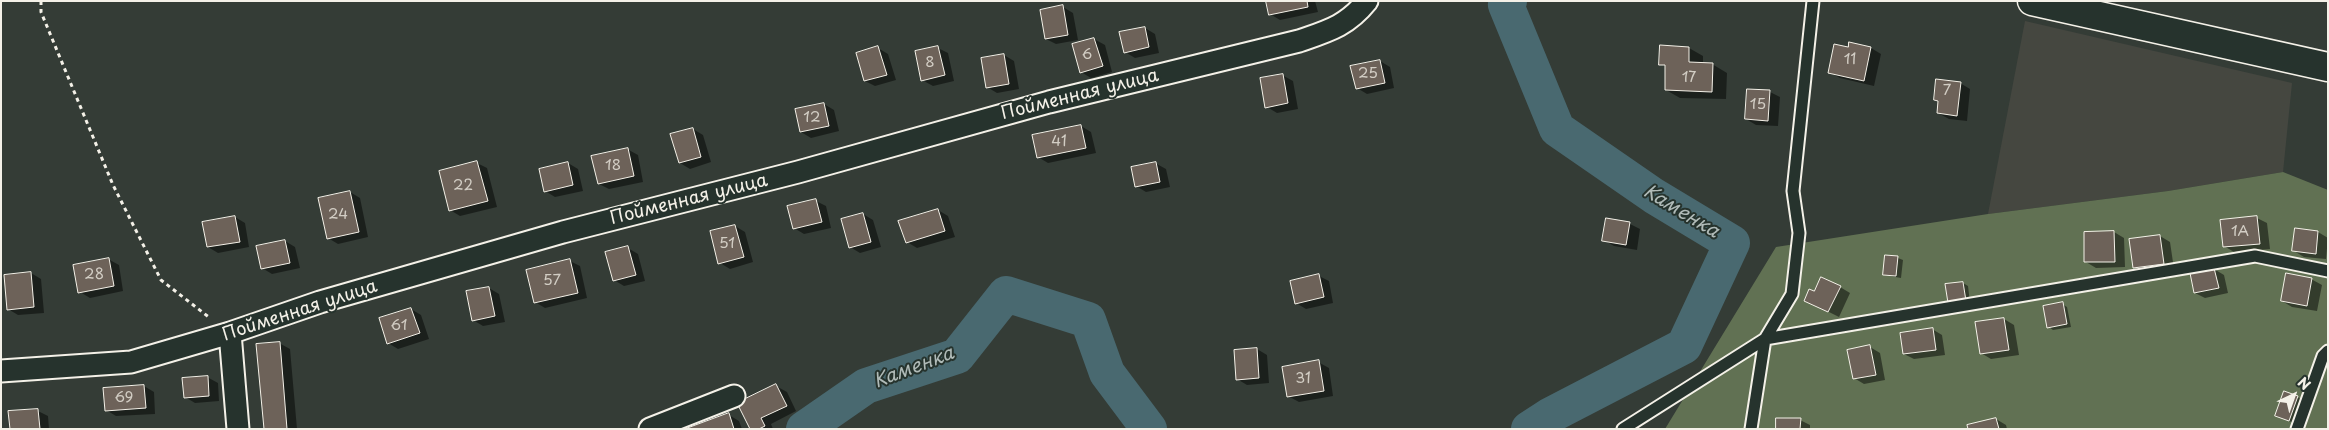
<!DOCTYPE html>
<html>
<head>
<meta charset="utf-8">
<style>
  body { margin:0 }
  #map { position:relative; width:2329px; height:430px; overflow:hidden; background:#343c36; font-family:"Playpen Sans",sans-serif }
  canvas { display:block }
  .frame { position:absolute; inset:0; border:2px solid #f4f1e8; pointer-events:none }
  .north { position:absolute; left:2269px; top:370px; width:50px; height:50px; -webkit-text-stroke:4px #26332d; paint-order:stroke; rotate:42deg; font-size:14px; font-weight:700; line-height:20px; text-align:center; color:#f4f1e8 }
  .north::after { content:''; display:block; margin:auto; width:18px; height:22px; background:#f4f1e8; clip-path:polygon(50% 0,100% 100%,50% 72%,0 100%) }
</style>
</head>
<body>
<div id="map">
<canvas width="2329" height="430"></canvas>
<div class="frame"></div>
<div class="north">N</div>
</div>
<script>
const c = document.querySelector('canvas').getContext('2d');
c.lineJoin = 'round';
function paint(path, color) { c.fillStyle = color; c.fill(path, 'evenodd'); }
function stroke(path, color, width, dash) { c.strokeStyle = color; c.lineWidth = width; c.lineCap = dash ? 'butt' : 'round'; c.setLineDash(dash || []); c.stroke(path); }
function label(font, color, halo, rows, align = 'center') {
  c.font = font + ' "Playpen Sans",sans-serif'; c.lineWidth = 4; c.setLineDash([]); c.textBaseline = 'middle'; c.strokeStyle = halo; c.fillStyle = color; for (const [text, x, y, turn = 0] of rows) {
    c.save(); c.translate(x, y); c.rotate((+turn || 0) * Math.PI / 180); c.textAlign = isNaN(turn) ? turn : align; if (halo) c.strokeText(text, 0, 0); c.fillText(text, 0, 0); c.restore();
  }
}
const built = new Path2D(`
  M2025 21 2292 83 2283 172 2168 191 1988 214Z`);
const green = new Path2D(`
  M2283 172 2328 190V429H1665L1776 247 1988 214 2168 191Z`);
const shadow = new Path2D(`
  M1267 1H1315L1318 12 1280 20 1270 14Z
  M1063 7 1073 13 1078 40 1056 44 1046 39Z
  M1145 28 1155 34 1159 53 1135 58 1125 52Z
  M1094 39 1105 45 1112 72 1091 78 1081 72 1073 45Z
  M1850 43 1871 48 1881 54 1874 86 1840 78 1829 72 1849 49Z
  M878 48 888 54 896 80 875 86 865 81Z
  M938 48 948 53 954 81 933 86 922 80Z
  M1689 48 1703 56V64H1712L1727 73 1726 99 1680 98 1666 90 1667 67 1661 64Z
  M1004 55 1014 61 1019 89 997 93 987 87Z
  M1380 61 1390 67 1394 88 1367 94 1357 88Z
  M1282 75 1293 81 1298 109 1277 113 1267 107Z
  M1960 83 1970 89 1967 121 1949 119 1938 113 1940 102 1935 100Z
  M1770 92 1780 97 1778 126 1756 125 1746 119Z
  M824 104 834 110 839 131 811 138 801 132Z
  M1081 126 1091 132 1096 153 1048 163 1038 157Z
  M693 129 703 135 711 162 690 169 680 163Z
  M627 149 638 155 643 182 609 189 599 184Z
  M477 163 487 168 497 207 460 216 450 210Z
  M568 163 578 169 583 191 555 197 545 191Z
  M1155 163 1166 169 1170 187 1146 192 1136 186Z
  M350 192 360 198 368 237 338 244 328 238Z
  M816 201 826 206 831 228 804 234 794 228Z
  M938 210 948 216 955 237 917 248 907 242Z
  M863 214 873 220 881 247 860 253 850 247Z
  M235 217 245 223 249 247 218 253 208 247Z
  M2257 218 2267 223 2270 249 2234 252 2224 246Z
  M1607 220 1630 224 1640 229 1637 250 1614 246 1604 240Z
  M735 226 745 232 753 262 730 269 720 263Z
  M2114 232 2124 238 2125 267 2096 268 2086 262Z
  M2318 232 2328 238 2326 259 2304 257 2294 251Z
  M2160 236 2170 242 2174 269 2144 273 2134 267Z
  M285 241 295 247 300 268 272 274 262 268Z
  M628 248 638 254 645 281 624 286 614 280Z
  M1898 258 1903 260 1901 278 1884 275Z
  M108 259 119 265 123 291 90 298 80 292Z
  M570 261 580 266 587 298 545 308 535 302Z
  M2214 269 2224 275 2228 293 2205 298 2195 293Z
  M31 273 41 279 44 313 18 315 8 309Z
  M1319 276 1329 281 1333 303 1306 309 1296 303Z
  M2311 279 2322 285 2317 311 2292 307 2282 301Z
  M1963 283 1968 286 1970 303 1954 305Z
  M1840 287 1850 293 1839 317 1805 300Z
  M489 288 499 294 505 322 483 326 473 320Z
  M2062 304 2067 307 2071 327 2053 330 2049 327Z
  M411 309 421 315 429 339 398 349 388 343Z
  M2004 319 2014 325 2019 355 1991 359 1981 353Z
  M1932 329 1942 335 1945 355 1914 359 1904 354Z
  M279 343 290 349 297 429H265Z
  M1870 347 1880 353 1885 380 1864 384 1854 378Z
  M1257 349 1267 355 1269 383 1247 385 1237 379Z
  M1318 362 1329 368 1333 396 1299 402 1288 396Z
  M207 377 218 383 219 401 195 403 185 397Z
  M144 386 154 392 155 414 116 416 106 410Z
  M776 386 787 392 796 411 771 424 773 429H752Z
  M2297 397 2302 400 2294 423 2277 416Z
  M38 411 48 416 49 429H11Z
  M729 415 739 421 742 429H688Z
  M1996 419 2006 425 2007 429H1970Z
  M1800 420 1810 425V429H1777Z`);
const river = new Path2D(`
  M1509 1 1506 5 1557 129 1654 196 1732 243 1684 346 1549 416 1529 429
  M804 429 866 386 957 356 1006 294 1088 320 1107 373 1149 429`);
const building = new Path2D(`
  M1266 1H1307L1308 7 1269 15Z
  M1063 5 1068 35 1045 39 1040 10Z
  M1145 27 1149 47 1124 53 1119 32Z
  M1094 38 1103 66 1080 73 1072 44Z
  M1849 42 1871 47 1864 81 1828 73 1834 44 1848 47Z
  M1660 45 1689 47V62L1713 63 1712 92 1665 90V65H1659Z
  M878 46 887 75 864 81 856 53Z
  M938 46 945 75 921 81 915 51Z
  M1004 54 1009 84 986 88 981 58Z
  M1380 60 1385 83 1356 89 1350 66Z
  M1283 74 1288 103 1265 108 1260 78Z
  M1936 79 1961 82 1957 116 1937 113 1938 101 1934 100Z
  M1747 89 1770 90 1768 121 1745 119Z
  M824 103 829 126 800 132 795 109Z
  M1081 125 1086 148 1037 158 1032 135Z
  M693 128 701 157 679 163 670 134Z
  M628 148 634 176 598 184 591 156Z
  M477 161 488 201 449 211 439 171Z
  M568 162 573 185 544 192 539 169Z
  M1156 162 1160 182 1135 187 1131 167Z
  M350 191 359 232 327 239 318 198Z
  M816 199 822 222 793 229 787 206Z
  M938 209 945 231 906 243 898 221Z
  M863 213 871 242 849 248 841 219Z
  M235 216 240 242 207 247 202 222Z
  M2257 216 2260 244 2223 247 2220 220Z
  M1606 218 1630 222 1626 245 1602 241Z
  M735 225 744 257 718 264 710 231Z
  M2295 228 2318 231 2316 254 2292 251Z
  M2114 231 2115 262H2084V232Z
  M2160 235 2164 264 2133 268 2129 239Z
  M285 240 290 263 261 269 256 246Z
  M628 246 636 275 613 281 605 252Z
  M1885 255 1898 256 1896 276 1883 275Z
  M109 258 114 286 78 293 73 265Z
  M570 259 578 293 534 303 526 270Z
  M2214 268 2219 288 2194 293 2190 273Z
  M31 272 34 307 7 310 4 275Z
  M2286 273 2312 278 2307 306 2281 301Z
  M1319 274 1324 297 1295 304 1290 281Z
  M1821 277 1841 286 1828 312 1804 301 1809 289 1814 291Z
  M1963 282 1966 301 1948 303 1945 284Z
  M489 287 495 316 472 321 466 291Z
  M2063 302 2067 324 2047 328 2043 306Z
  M411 308 420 333 387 344 379 318Z
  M2004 318 2009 350 1980 354 1975 322Z
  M1933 328 1936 350 1903 354 1900 333Z
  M280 342 287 429H264L256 344Z
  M1870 345 1876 375 1853 379 1847 350Z
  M1257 348 1259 378 1236 380 1234 350Z
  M1319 360 1324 391 1287 397 1282 367Z
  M208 376 209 396 184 398 182 378Z
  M776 384 787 406 761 418 765 426 759 429H750L737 403Z
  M144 385 146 408 105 411 103 388Z
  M2284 391 2298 396 2289 421 2275 416Z
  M38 409 40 429H10L8 411Z
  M729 413 734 429H685Z
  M1776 418H1801L1800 429H1776Z
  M1996 418 1999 429H1968L1967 425Z`);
const path = new Path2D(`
  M41 1V12L113 185 161 280 210 318`);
const lane = new Path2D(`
  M1623 429 1765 339 2255 256 2328 271
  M1751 429 1765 339 1792 294 1799 233 1793 191 1813 1
  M2297 429 2323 356 2328 351`);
const street = new Path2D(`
  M230 333 238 429
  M1 371 131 362 230 333 320 302 563 232 798 172 1049 102 1299 41C1328 31 1347 26 1367 1
  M650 429 734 396`);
const secondary = new Path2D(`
  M2032 1 2328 67`);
const numberNames = [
  ["6",1087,55],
  ["11",1850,60],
  ["8",930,63],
  ["25",1368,74],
  ["17",1689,78],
  ["7",1947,91],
  ["15",1758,105],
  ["12",812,118],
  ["41",1059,142],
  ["18",613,166],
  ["22",463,186],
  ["24",338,215],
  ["1А",2240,232],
  ["51",727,244],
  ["28",94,275],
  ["57",552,281],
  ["61",399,326],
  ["31",1303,379],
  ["69",124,398]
];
const streetNames = [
  ["Пойменная улица",1080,95,-14],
  ["Пойменная улица",689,200,-14],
  ["Пойменная улица",300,311,-18]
];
const waterNames = [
  ["Каменка",1681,212,31],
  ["Каменка",914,368,-21]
];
paint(built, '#454740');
paint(green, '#617153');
paint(shadow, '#0007');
stroke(river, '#496970', 36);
paint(building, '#6d6259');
stroke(building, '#f4f1e8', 1);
stroke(lane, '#f4f1e8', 15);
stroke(street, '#f4f1e8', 25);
stroke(secondary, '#f4f1e8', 31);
stroke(path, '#f4f1e8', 3, [4, 4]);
stroke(lane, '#26332d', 11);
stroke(street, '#26332d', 21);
stroke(secondary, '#26332d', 28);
label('15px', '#d2cdc4', null, numberNames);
label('18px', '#f4f1e8', '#26332d', streetNames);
label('italic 19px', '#b0bbb8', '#26332d', waterNames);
</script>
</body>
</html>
